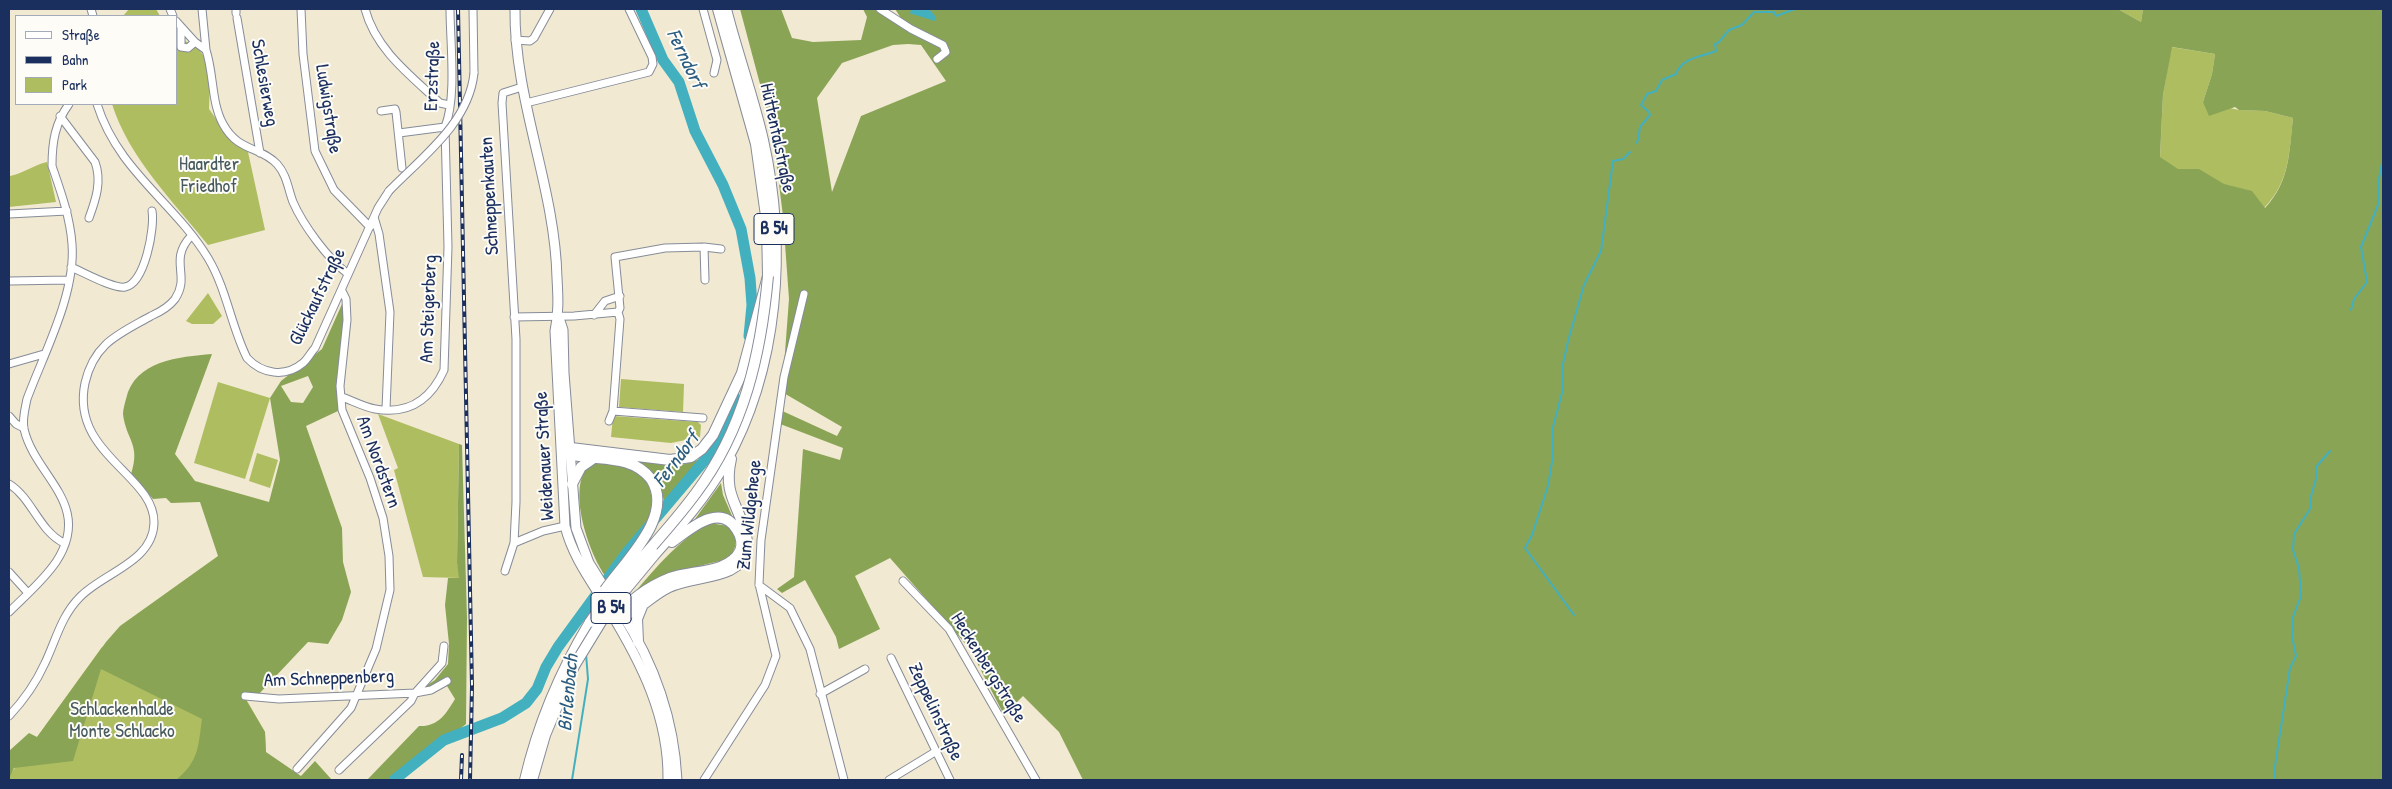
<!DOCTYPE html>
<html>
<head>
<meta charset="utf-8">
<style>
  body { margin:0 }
  #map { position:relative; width:2392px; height:789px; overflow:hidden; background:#f1e9d1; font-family:"Patrick Hand",sans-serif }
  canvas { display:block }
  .frame { position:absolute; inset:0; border:10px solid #1b2f5e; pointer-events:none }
  .legend { position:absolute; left:15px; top:15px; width:162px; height:90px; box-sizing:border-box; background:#fdfcf7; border:1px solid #a3aaba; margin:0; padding:6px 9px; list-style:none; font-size:15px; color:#1b2f5e }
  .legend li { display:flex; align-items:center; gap:10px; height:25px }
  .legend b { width:25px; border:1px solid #a3aaba }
</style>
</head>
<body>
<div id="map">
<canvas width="2392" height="789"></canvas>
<div class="frame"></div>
<ul class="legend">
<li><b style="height:6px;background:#fff"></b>Straße</li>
<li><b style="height:6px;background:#1b2f5e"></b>Bahn</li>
<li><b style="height:14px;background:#aebd60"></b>Park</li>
</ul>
</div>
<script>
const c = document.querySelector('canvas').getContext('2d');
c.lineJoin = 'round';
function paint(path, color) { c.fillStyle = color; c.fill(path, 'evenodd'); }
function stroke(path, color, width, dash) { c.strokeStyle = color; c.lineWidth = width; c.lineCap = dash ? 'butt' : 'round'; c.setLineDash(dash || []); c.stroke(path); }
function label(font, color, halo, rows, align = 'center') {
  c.font = font + ' "Patrick Hand",sans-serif'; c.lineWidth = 4; c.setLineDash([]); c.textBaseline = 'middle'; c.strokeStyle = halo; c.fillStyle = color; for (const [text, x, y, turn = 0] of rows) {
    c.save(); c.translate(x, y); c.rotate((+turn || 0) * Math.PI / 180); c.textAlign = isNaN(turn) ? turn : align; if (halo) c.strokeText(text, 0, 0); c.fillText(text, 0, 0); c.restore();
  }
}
const green = new Path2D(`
  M129 9H156L160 16H123Z
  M2118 9H2143L2141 22Z
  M176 38 196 45 207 61 210 81 209 109 229 137 248 152 265 230 208 245C173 201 129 158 112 104H176Z
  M2171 47 2215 54 2212 74 2203 102 2239 110 2265 111 2293 118C2289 153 2290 181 2264 208V239L2160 158 2163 95Z
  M47 162 56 202 9 207 10 176C24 173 34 165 47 162Z
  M208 293 222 316 213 324H192L186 321Z
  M621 379 684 384 683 412 619 407Z
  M218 382 270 398 245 479 194 463Z
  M378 414 459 444 457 563 460 578 423 577 394 470 398 468Z
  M613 416 698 422 701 425 700 437 671 443 611 437Z
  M257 453 278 460 270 488 249 481Z
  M102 647 246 699 265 732 266 755 288 780H9V776Z`);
const forest = new Path2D(`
  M740 9H781L792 38 813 42 861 40 867 17 863 9H875L908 29 895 9H2118L2141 22 2143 9H2383V780H1083L1059 732 1023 696 1004 715 970 649 890 558 855 576 880 629 839 649 836 637 805 580 782 593 777 589 794 577 803 449 840 460 843 448 775 422 778 409 837 436 842 427 782 392 789 299 783 216 772 129ZM908 44 921 45 946 81 861 116 832 192 817 98 842 63 893 45ZM2172 47 2215 54 2212 74 2203 102 2209 116 2235 107 2239 110 2265 111 2293 118C2289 153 2290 181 2265 208L2252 191 2224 184 2199 169H2178L2160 157 2163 95Z
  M342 304 346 315 338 411 306 426 342 528 343 562 351 592 342 620 328 644 308 642 258 695 246 700 265 732 266 752 301 776 315 761 332 780H176C199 761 198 747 202 719L101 669 73 761 14 768 9 779V751L29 733 37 737 106 642 120 626 218 556 200 502 171 503 166 498 153 499 131 474C141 444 126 440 123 414 123 409 125 403 126 399 135 360 179 357 212 354L175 454 195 481 269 502 280 460 270 398 281 381 322 349ZM308 376 313 387 303 403 291 402 281 386Z
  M459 444 462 445 467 618 466 724 395 780H367L419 726C438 727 446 714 455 699L447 686 423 688 435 680 448 664 449 644 445 605 448 578H459L457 563Z
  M704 458 664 503C662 485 654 474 640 463L641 461 681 465Z
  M592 462C602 463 613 462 623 464 635 467 643 475 648 485 664 518 626 552 606 577 589 554 564 484 592 462Z
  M721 483 723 495 733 518 712 513 695 519Z
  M709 523 729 526C738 538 738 547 728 559L670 573 635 592C657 566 679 540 709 523Z`);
const water = new Path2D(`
  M913 9H929L935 16V21L909 13Z`);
const stream = new Path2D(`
  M1803 9H1806
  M1636 143 1638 140 1640 127 1650 115 1649 112 1641 105 1647 94 1656 91 1662 80 1676 74C1682 57 1702 57 1716 51L1715 44 1718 43 1729 30 1742 25 1754 12H1774L1776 16 1795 9
  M2351 310 2354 299 2367 282 2361 247 2378 205V184L2383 158
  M1574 615 1525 548 1532 535 1548 486 1553 456V427L1563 389V364L1568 341 1584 285 1601 251 1613 161 1623 159 1630 152
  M585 622 586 608
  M572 780 588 679 586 654
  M2275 780V766L2290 668 2296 656 2292 636 2293 617 2301 596 2299 568 2293 550 2294 534 2310 509 2311 496 2316 479V467L2330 451`);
const river = new Path2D(`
  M641 9 663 60 679 82 695 131 723 185 741 229 750 278 752 305 749 336
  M394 780 444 740 502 718 526 703 537 689 546 667 558 647 628 551 710 454 729 416 734 396`);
const minor = new Path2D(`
  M91 9 93 16
  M170 9 173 16
  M202 9 206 50
  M236 9V13
  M301 9 303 54 315 151 334 190 370 227
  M365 9C376 50 410 75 440 103L449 105
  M473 9 474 73
  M703 9 717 60 714 73
  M880 9 911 29 943 45 946 52 937 59
  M237 18 260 153
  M176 21 195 42 206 50C214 74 211 102 223 124 238 152 260 146 277 164 287 175 288 189 293 202 303 225 328 259 348 274
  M181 28V47L188 48 195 42
  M515 40 530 41 534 38 550 9
  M526 103 649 72 653 64 652 57 629 9
  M97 104C118 171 173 201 208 258 227 290 231 326 247 358 262 374 285 378 303 363 308 359 311 352 315 348L378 208 389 191
  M381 111 395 109 396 112 402 168
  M60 116 95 162C102 181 96 199 89 218
  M399 133 445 127
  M9 214 67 211
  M374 217 379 234 390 312 386 409
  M704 247 721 249
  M71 267C83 272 113 289 125 287 145 284 155 227 152 211
  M9 281 69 280
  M594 315 605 301 620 296
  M514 317 574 316 618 312
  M9 364 44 354
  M342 397C353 401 364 407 375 409 409 415 431 399 444 370L448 247 445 127C457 97 450 42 450 9
  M613 411 703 418
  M9 416 16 424 24 428
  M609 421 613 411 620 319 618 312 620 308 615 257 665 248 704 247 705 280
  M9 484C32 498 39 531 64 543
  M514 543 543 531 565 526
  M505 571 514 543 516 502V339L502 103 503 93 522 87
  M9 572 28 593
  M903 581 949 629 1036 780
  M759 585 790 608 810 649 844 780
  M9 612C25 596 43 581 56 562 94 504 35 477 24 429 22 419 25 409 27 399 44 353 76 294 72 244 70 217 61 192 52 166 52 142 55 123 69 104
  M891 658 950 780
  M820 694 865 669
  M245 696 279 699 415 693 431 690 447 681
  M9 716C24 700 36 683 45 663 56 640 61 616 80 597 103 573 153 562 154 523 155 475 70 454 85 383 94 343 119 334 151 316 160 312 169 307 175 299 191 275 168 261 191 236
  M297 769 351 708 376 649 390 590 389 556 383 518 370 478 342 410 340 386 347 320 346 299 342 291
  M339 770 411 701 415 693 442 663 444 646
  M704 780 765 685 776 656 759 584 761 540 784 377 804 294
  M889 780 935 752`);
const major = new Path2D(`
  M515 9C514 101 555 186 557 278 558 296 559 313 555 331L565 526C573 558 592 582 609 610 641 662 669 717 668 780
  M559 318 563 330 564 373 576 528 589 563 609 595
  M621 612C654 663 674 720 677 780`);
const highway = new Path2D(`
  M562 452 571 448 670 460 691 457 702 449 713 435 742 373 768 276 767 223 756 144 718 9
  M562 452C592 463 629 451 651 479
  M731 459C722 498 742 507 747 541
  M572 484 581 467 594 458
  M655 554C680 526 705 498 724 465 779 368 787 247 763 140 753 96 737 53 726 9
  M615 619C627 601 650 586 670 578 690 570 729 574 740 551 743 545 741 536 737 530 720 501 689 530 672 542
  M615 619C636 614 650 596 669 587 688 578 711 579 730 570L738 565 745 555
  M638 642 637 619 643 604
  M525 780C538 724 560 672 590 622
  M532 780 545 735 574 666`);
const rail = new Path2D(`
  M458 9 472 686 470 780
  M461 780 462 755`);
const minorBridge = new Path2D(`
  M389 191C422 157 469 123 474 73`);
const highwayBridge = new Path2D(`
  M605 590C625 561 675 516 651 479
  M590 622C622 576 663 538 696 493 744 429 761 354 768 276
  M574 666 607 612 655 554`);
const shields = [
  [774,229,40],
  [611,608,40]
];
const shieldNames = [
  ["B 54",774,229],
  ["B 54",611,608]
];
const streetNames = [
  ["Erzstraße",433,76,-88],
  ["Schlesierweg",264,83,80],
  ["Ludwigstraße",328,109,81],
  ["Hüttentalstraße",777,138,78],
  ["Schneppenkauten",490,196,-93],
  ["Glückaufstraße",318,297,-64],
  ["Am Steigerberg",429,309,-88],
  ["Weidenauer Straße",545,456,-93],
  ["Am Nordstern",378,462,70],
  ["Zum Wildgehege",750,515,-84],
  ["Heckenbergstraße",988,668,58],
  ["Am Schneppenberg",329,679,-2],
  ["Zeppelinstraße",935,712,65]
];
const parkNames = [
  ["Haardter",209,165],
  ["Friedhof",209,187],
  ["Schlackenhalde",122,710],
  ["Monte Schlacko",122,732]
];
const waterNames = [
  ["Ferndorf",685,59,64],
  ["Ferndorf",677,460,-53],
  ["Birlenbach",569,693,-85]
];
paint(green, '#aebd60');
paint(forest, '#8aa456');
paint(water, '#42b0bf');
stroke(stream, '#42b0bf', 2);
stroke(river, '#42b0bf', 11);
stroke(minor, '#868c98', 9);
stroke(major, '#868c98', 11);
stroke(highway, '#868c98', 12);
stroke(minor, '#fff', 7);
stroke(major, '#fff', 9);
stroke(highway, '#fff', 10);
stroke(rail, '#1b2f5e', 4);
stroke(rail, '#fdfcf7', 2, [5.5]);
stroke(minorBridge, '#868c98', 9, []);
stroke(highwayBridge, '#868c98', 12, []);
stroke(minorBridge, '#fff', 7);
stroke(highwayBridge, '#fff', 10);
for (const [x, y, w] of shields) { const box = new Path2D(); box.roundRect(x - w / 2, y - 15.5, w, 31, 4); c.fillStyle = '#fdfcf7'; c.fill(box); stroke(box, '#1b2f5e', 1); }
label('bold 18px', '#1b2f5e', null, shieldNames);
label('19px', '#1b2f5e', '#fdfcf7', streetNames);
label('19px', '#475a5f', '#fdfcf7', parkNames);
label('italic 20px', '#295c80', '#fdfcf7', waterNames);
</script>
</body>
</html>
